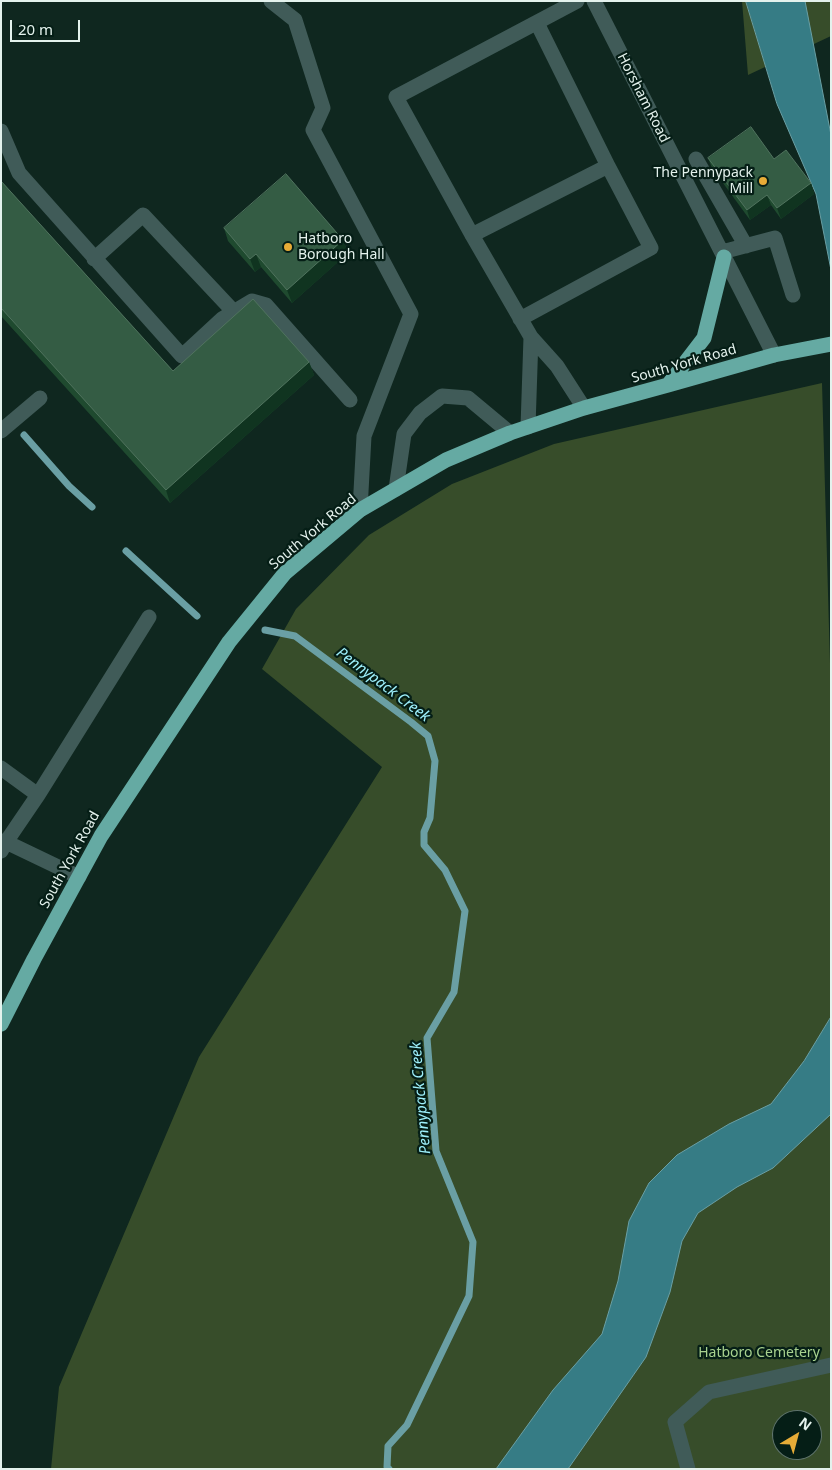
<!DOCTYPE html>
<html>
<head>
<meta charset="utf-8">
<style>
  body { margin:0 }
  #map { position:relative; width:832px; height:1470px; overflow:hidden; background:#0f271f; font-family:"Noto Sans",sans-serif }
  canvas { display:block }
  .frame { position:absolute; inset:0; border:2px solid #e4f2ed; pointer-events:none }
  .north { position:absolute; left:772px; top:1410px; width:50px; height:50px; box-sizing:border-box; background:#051e16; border:1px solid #5e736c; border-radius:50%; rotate:37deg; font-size:14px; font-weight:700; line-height:20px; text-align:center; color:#e4f2ed }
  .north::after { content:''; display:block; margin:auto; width:18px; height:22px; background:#e7ac37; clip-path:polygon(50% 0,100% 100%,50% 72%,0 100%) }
  .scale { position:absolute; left:10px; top:20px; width:70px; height:22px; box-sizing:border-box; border:2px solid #e4f2ed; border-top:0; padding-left:6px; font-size:15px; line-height:18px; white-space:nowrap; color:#e4f2ed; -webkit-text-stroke:4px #051e16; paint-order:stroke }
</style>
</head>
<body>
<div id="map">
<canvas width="832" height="1470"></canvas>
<div class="frame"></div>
<div class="north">N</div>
<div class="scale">20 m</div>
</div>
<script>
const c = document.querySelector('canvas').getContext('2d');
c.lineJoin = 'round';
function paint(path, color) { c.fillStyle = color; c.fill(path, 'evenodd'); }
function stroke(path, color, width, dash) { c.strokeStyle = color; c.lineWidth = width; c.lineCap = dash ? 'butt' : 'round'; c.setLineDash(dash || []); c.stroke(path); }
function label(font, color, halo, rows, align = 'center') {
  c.font = font + ' "Noto Sans",sans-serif'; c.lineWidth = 4.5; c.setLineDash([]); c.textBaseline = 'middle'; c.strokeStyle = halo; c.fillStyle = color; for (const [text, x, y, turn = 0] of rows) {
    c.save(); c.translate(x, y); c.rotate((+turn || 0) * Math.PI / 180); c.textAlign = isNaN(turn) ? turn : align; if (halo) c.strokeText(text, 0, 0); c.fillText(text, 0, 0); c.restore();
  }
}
const green = new Path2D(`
  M742 1H831V36L748 75Z
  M822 383 831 698V1469H51L59 1387 199 1057 382 767 262 669 296 609 369 535 452 484 554 444ZM782 1420H812V1450H782Z`);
const water = new Path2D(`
  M746 1H805L831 135V270L816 194 777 104Z
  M831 1017V1114L773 1168 737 1187 698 1213 682 1241 670 1292 646 1357 568 1469H496L553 1390 602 1334 618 1281 629 1221 649 1183 677 1155 729 1124 771 1104 804 1061Z`);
const stream = new Path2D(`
  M24 435 69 486 92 507
  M126 551 197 616
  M265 630 295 636 411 722 428 736 435 761 430 818 424 832V845L445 870 465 911 454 992 427 1038 436 1151 473 1242 469 1296 407 1425 388 1446 387 1467 389 1469`);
const minor = new Path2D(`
  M271 1 295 20 323 108 313 130 411 314 364 436 360 510
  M577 1 396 97 472 235 531 337 557 366 584 408
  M594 1 774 355
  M1 131 19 173 182 356 222 319 252 301 266 305 350 400
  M696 159 746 246
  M472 235 608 166 537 23
  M722 252 775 238 793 295
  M94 259 143 215 234 312
  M520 319 651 248 608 166
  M528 427 531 337
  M1 431 40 398
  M396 489 404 434 420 413 442 396 468 398 510 433
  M1 768 38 795 149 617
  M1 841 6 842 38 795
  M1 851 6 842 79 877
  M688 1469 675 1422 709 1392 831 1365`);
const highway = new Path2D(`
  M668 385 704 338 724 257
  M1 1024 34 959 101 836 229 642 285 573 360 510 446 460 510 433 584 408 668 385 774 355 831 344`);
const wall = new Path2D(`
  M708 158 774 159 811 183 814 194 781 219 771 205 750 220 712 168Z
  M1 181 173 371 309 362 314 375 170 503 1 316Z
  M224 228 343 240 348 253 292 303 261 267 255 272 228 241Z`);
const shadedWall = new Path2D(`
  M811 183 814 194 781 219 777 208Z
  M767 195 771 205 750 220 747 210Z
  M343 240 348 253 292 303 287 290Z
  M256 254 261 267 255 272 250 259Z
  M309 362 314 375 170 503 166 490Z`);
const building = new Path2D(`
  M751 127 774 159 786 150 811 183 777 208 767 195 747 210 708 158Z
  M286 174 343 240 287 290 256 254 250 259 224 228Z
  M1 181 173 371 253 299 309 362 166 490 1 308Z`);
const markers = [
  [763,181,5,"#e7ac37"],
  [288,247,5,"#e7ac37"]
];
const streetNames = [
  ["Horsham Road",643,98,63],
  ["South York Road",684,364,-16],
  ["South York Road",313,532,-40],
  ["South York Road",70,860,-61]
];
const poiNames = [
  ["The Pennypack",753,173],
  ["Mill",753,189],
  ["Hatboro",298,239,"left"],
  ["Borough Hall",298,255,"left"]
];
const parkNames = [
  ["Hatboro Cemetery",759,1353]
];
const waterNames = [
  ["Pennypack Creek",383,685,37],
  ["Pennypack Creek",421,1098,-95]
];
paint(green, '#374d2a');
paint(water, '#367c85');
stroke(water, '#6a9fa4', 1);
stroke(stream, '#6a9fa4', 7);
stroke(minor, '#405b58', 15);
stroke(highway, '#65aaa3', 15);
paint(wall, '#1f4a2f');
paint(shadedWall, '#103420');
paint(building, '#345c44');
stroke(building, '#50735e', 1);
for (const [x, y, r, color] of markers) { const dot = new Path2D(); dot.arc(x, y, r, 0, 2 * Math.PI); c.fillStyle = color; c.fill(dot); stroke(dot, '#051e16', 2); }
label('14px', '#e4f2ed', '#051e16', streetNames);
label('14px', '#e4f2ed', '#051e16', poiNames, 'right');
label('14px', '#a8d28f', '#051e16', parkNames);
label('italic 15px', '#9deffa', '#051e16', waterNames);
</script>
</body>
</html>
